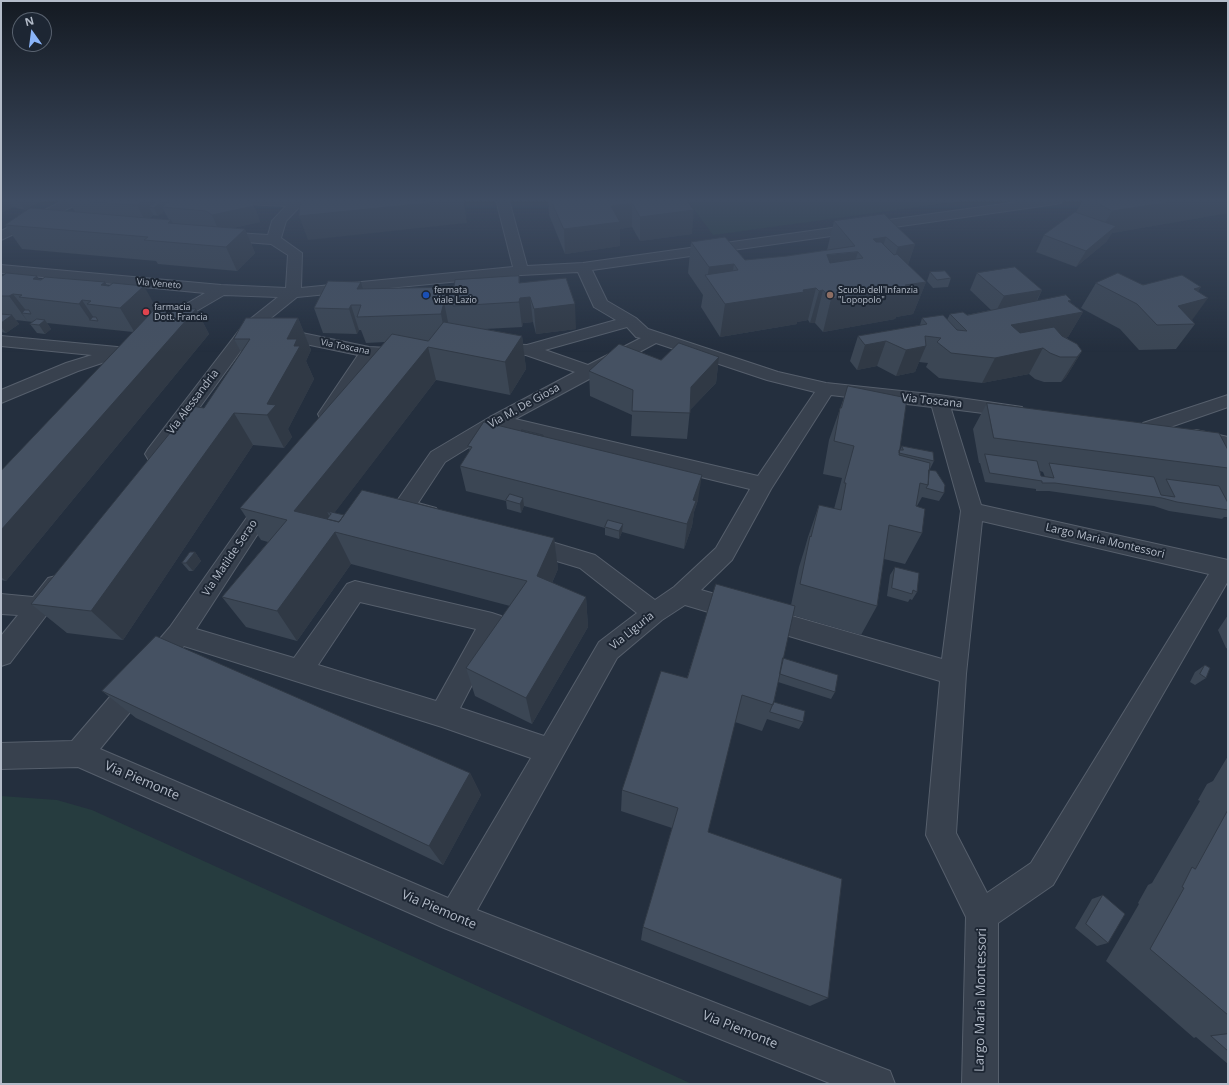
<!DOCTYPE html>
<html>
<head>
<meta charset="utf-8">
<style>
  body { margin:0 }
  #map { position:relative; width:1229px; height:1085px; overflow:hidden; background:#242f3e; font-family:"Open Sans",sans-serif }
  canvas { display:block }
  .frame { position:absolute; inset:0; border:2px solid #b4bcc9; pointer-events:none }
  .north { position:absolute; left:12px; top:12px; width:40px; height:40px; box-sizing:border-box; background:#1d2633; border:1px solid #59626f; border-radius:50%; rotate:346deg; font-size:11px; font-weight:700; line-height:16px; text-align:center; color:#b4bcc9 }
  .north::after { content:''; display:block; margin:auto; width:14px; height:18px; background:#8ab4f8; clip-path:polygon(50% 0,100% 100%,50% 72%,0 100%) }
</style>
</head>
<body>
<div id="map">
<canvas width="1229" height="1085"></canvas>
<div class="frame"></div>
<div class="north">N</div>
</div>
<script>
const c = document.querySelector('canvas').getContext('2d');
c.lineJoin = 'round';
function paint(path, color) { c.fillStyle = color; c.fill(path, 'evenodd'); }
function stroke(path, color, width, dash) { c.strokeStyle = color; c.lineWidth = width; c.lineCap = dash ? 'butt' : 'round'; c.setLineDash(dash || []); c.stroke(path); }
function label(font, color, halo, rows, align = 'center') {
  c.font = font + ' "Open Sans",sans-serif'; c.lineWidth = 4; c.setLineDash([]); c.textBaseline = 'middle'; c.strokeStyle = halo; c.fillStyle = color; for (const [text, x, y, turn = 0] of rows) {
    c.save(); c.translate(x, y); c.rotate((+turn || 0) * Math.PI / 180); c.textAlign = isNaN(turn) ? turn : align; if (halo) c.strokeText(text, 0, 0); c.fillText(text, 0, 0); c.restore();
  }
}
const green = new Path2D(`
  M687 200H970L713 235Z
  M1 796 57 800 92 810 692 1084H1Z`);
const minor = new Path2D(`
  M65 200H82L80 203 1 240V231Z
  M236 200H306L286 221 281 238 302 253 301 288 513 267 496 200H509L527 266 583 263 1031 200H1062L1061 203 1056 204 592 270 607 301 636 318 648 329 778 372 826 383 939 395 1022 407 1024 411 1022 415 1015 417 951 409 981 505 1228 560V581L1053 885 998 923V1084H962L966 917 926 835 940 681 685 605 662 620 617 658 477 910 890 1071 895 1084H832L444 928 78 767 1 769V743L72 741 170 627 262 496 269 493 276 496 279 501 196 629 294 658 347 584 355 581 492 613 501 616 504 623 460 708 544 736 599 642 637 613 580 568 520 550 517 544 520 538 528 535 595 555 655 600 674 587 716 548 750 489 500 428 445 462 418 503 436 508 439 514 436 520 428 522 397 513 393 507 397 501 431 452 490 417 575 372 526 355 488 353 486 349 488 345 494 344 527 345 616 320 594 307 578 272 521 275 297 297 256 330 162 459 155 461 148 459 145 454 148 449 244 324 278 297 224 295 169 327 163 329 157 327 155 324 157 321 205 293 1 273V265L221 285 286 288 288 255 271 244 220 240 215 239 213 236 215 233 220 232 268 235 272 221 286 206 243 204ZM627 327 636 337 641 338 588 365 545 350ZM656 343 767 380 815 392 758 476 515 419ZM831 395 932 407 961 511 942 659 701 590 732 560 771 489ZM982 521 1209 574 1031 863 987 893 956 833 966 674ZM360 602 476 629 436 701 318 665ZM184 646 442 727 531 758 448 898 100 749Z
  M278 328 369 347 388 348 391 352 388 356 374 357 334 418 327 420 320 418 318 414 358 355 272 337 270 333 272 329Z
  M1 336 117 347 123 348 126 352 123 356 78 371 1 403V390L66 363 92 355 1 346Z
  M1228 395V407L1150 434 1143 433 1141 428 1143 423Z
  M1196 430 1228 437V451L1189 442 1186 437 1189 432Z
  M56 576 64 578 68 585 64 592 10 663 1 666V636L18 615 1 614V594L33 597 48 578Z`);
const wall = new Path2D(`
  M1 200H44L25 210 13 207 1 213Z
  M68 200H211L256 210 260 222 233 228 245 229 255 253 237 271 158 264 156 261 22 249 5 225 75 212ZM164 211 169 220 150 218 153 215 158 216Z
  M548 200H686L692 234 640 241 632 227 620 229V246L565 254 549 215Z
  M1083 200H1228V213L1112 233 1106 242 1076 267 1036 252 1044 235 1076 212Z
  M834 221 915 244 908 265 926 282 913 314 896 317 895 319 823 332 815 323H810L808 320 797 322V324L720 337 701 307 703 295 688 273 691 242 745 260 787 256 827 250Z
  M930 272 951 278 948 287 933 288 927 281Z
  M977 273 1042 290 1037 301 1070 302 1083 312 1068 337H1066L1082 351 1066 377 1061 382H1044L1035 379 1029 374 982 383 939 378 926 367 928 363 919 362 915 372 896 376 877 366 857 370 850 361 858 336 920 325 922 318 947 320 950 314 967 315 991 310 970 290Z
  M519 276 520 283 576 329 536 334 533 322 523 323 522 327 485 329 522 336 526 369 510 395 436 380 334 513 344 515 554 538 558 569 552 583 586 597 588 627 532 724 475 696 466 668 510 606 351 564 297 641 246 627 222 597 268 542 261 540 240 508 385 342 366 343 361 330H359L357 334 323 333 314 308 361 282 364 289 454 287Z
  M1 277 105 282 107 286 156 308 196 309 209 334 6 581 1 580V471L133 332 47 323 51 329 45 334 37 333 30 324 33 322 16 320 19 324 6 333 1 332Z
  M1096 283 1201 287 1198 291 1192 320 1195 324 1176 349 1139 350 1120 329 1081 308Z
  M298 318 311 350 306 361 314 379 288 429 292 437 284 448 253 445 123 640 67 633 31 604 204 408 241 352 234 339Z
  M719 357 716 383 690 410 687 439 631 436 632 415 590 396 589 371 661 360Z
  M848 386 899 450H900L902 446 934 461 930 469H929L944 493 939 501 922 497 917 506 922 533 905 564 884 559 877 606 861 635 792 615 783 658 835 692 831 699 778 682 774 702 803 722 799 729 767 719 762 731 735 722 708 832 828 998 810 1006 641 940 643 927 672 828 621 811 622 790 687 678 791 605 799 567 804 551 808 537 819 505 834 509 842 478 823 474 829 440Z
  M987 403 1228 450V517H1224L1222 519 1169 511 1154 506 1049 491H1036V489L985 482 980 463H979L973 429ZM1040 471 1043 472 1045 477 1041 476Z
  M543 437 698 500 694 512 692 526 684 549 622 532 619 539 605 535V528L524 506 521 513 507 509 506 501 466 491 460 466 470 451 468 446Z
  M195 552 201 561 193 571H189L182 563Z
  M895 567 917 592 912 600 910 599 908 602 887 596 890 575Z
  M1228 615V649L1226 648 1218 630Z
  M1205 665 1206 678 1195 685 1190 682 1195 672Z
  M102 691 470 773 481 795 443 865 136 718Z
  M1228 756V1064L1196 1037 1194 1038 1106 961 1139 904 1138 903 1148 885 1152 883 1200 801 1198 800 1207 784 1213 781Z
  M1103 895 1108 943 1097 946 1075 928 1092 899Z`);
const shadedWall = new Path2D(`
  M1 200H8L13 207 1 213Z
  M18 200H44L25 210Z
  M144 200H170L169 201 171 205 163 208 164 211 158 216 154 208 149 207 153 215 145 221 137 205Z
  M252 200 260 222 219 231 212 215Z
  M444 200H478L464 201 467 223 308 240 299 216Z
  M1183 200H1228V213L1112 233 1106 242 1076 267 1086 251 1098 235 1112 211Z
  M632 203V227L620 229V246L565 254 564 229 611 206Z
  M694 210 692 234 640 241V217Z
  M171 220 183 243 168 223Z
  M245 229 255 253 237 271 226 247Z
  M886 237 876 268 873 239Z
  M915 244 904 276 887 279 898 247Z
  M858 252 848 283 819 287 827 255Z
  M734 264 729 296 707 279 709 267Z
  M37 276 51 296 33 279Z
  M519 276 521 298 530 297 533 322 523 323 522 327 519 302Z
  M105 282 117 302 101 285Z
  M361 282 369 307 357 289Z
  M926 282 913 314 896 317 895 319 823 332 831 299 905 285Z
  M144 286 158 311 135 333 120 308Z
  M1201 287 1189 303 1208 298 1190 323 1178 306 1194 289Z
  M816 288 808 320 797 322V324L720 337 725 304 803 290Z
  M823 290 815 323H810L819 291Z
  M1042 290 1033 307 995 313 1004 296Z
  M13 294 28 313H22L28 322 9 296Z
  M82 300 96 321 90 320 79 304Z
  M1071 300 1062 316 1083 312 1068 337 998 351 1011 325Z
  M444 302 449 327 446 340 441 314Z
  M575 304 576 329 536 334 534 309Z
  M351 305 359 330 357 334 349 309Z
  M196 309 209 334 6 581 1 577V530Z
  M12 315 19 324 6 333 1 327V323Z
  M298 318 311 350 306 361 314 379 288 429 292 437 284 448 267 415V404L287 339Z
  M45 320 51 329 45 334 39 325Z
  M522 336 526 369 510 395 505 362Z
  M886 341 877 366 857 370 865 345Z
  M926 346 915 372 896 376 906 350Z
  M428 347 436 380 332 516 331 514 327 511 330 518 316 536 294 511Z
  M1043 348 1029 374 982 383 995 358Z
  M1082 351 1066 377 1061 382 1077 357Z
  M719 357 716 383 688 412 691 387Z
  M234 413 253 445 123 640 91 611Z
  M702 475 698 500 694 512 692 526 684 549 687 524 693 500Z
  M523 498 524 506 521 513 520 504Z
  M623 524 622 532 619 539V531Z
  M335 532 351 564 297 641 277 611Z
  M554 538 558 569 541 607 537 576Z
  M195 552 201 561 193 571 186 563Z
  M586 597 588 627 532 724 526 698Z
  M470 773 481 795 443 865 429 846Z`);
const building = new Path2D(`
  M68 200H144L137 205Z
  M158 200H164L154 208 149 207Z
  M172 200H252L254 206 212 215 206 211 162 207Z
  M301 200H458L299 216Z
  M551 200H686L694 210 640 217 632 203 611 206 620 222 564 229Z
  M1093 200H1183L1112 211Z
  M30 208 171 220 168 223 245 229 226 247 144 240 148 237 5 225Z
  M1075 212 1116 226 1086 251 1044 235Z
  M884 214 915 244 898 247 886 237 873 239 876 242H881L894 255 897 254 926 282 905 285 907 287 831 299 823 290 819 291 816 288 803 290 804 292 725 304 705 275 738 270 734 264 709 267 691 242 725 237 745 260 787 256 855 246 834 221ZM858 252 863 258 830 263 827 255Z
  M1015 267 1042 290 1004 296 977 273Z
  M945 271 951 278 937 280 930 272Z
  M7 273 37 276 33 279 41 280 45 277 105 282 101 285 109 286 113 283 144 286 120 308 87 304 91 301 82 300 79 304 19 297 22 295 13 294 9 296H1V277Z
  M1118 273 1143 285 1182 275 1201 287 1194 289 1208 298 1178 306 1195 324 1157 325 1137 304 1096 283Z
  M519 276V283L566 278 575 304 534 309 530 297 520 298 519 302 453 306 452 301 444 302 441 314 357 317 361 305H351L349 309 314 308 328 281 361 282 357 289 454 287 455 280Z
  M1066 295 1071 300 1068 301 1083 312 1011 325 1020 333 1054 327 1062 336 1077 344 1082 351 1077 357H1060L1050 353 1043 348 995 358 951 353 937 342 941 338 925 336 926 346 906 350 886 341 865 345 858 336 927 324 922 318 943 315 957 330 967 331 950 314 963 312 967 315Z
  M157 307 196 309 1 530V471Z
  M25 310H29L31 314 22 313Z
  M1 314 12 315 1 323Z
  M93 317H96L98 321 90 320Z
  M246 318H298L287 339H297L294 346H300L267 404 276 405 267 415 234 413 91 611 31 604 192 406 204 408 250 339H234Z
  M37 319 45 320 39 325 30 324Z
  M444 322 522 336 505 362 428 347 294 511 339 522 362 490 554 538 537 576 586 597 526 698 466 668 527 581 335 532 277 611 222 597 287 520 240 508 392 334 428 341Z
  M679 343 719 357 691 387 690 413 632 411 633 390 589 371 619 344 661 360Z
  M848 386 907 398 899 455 930 463 928 485 920 483 916 506 925 509 922 533 889 525 877 606 800 584 810 536 811 537 819 505 841 510 846 483H844L854 446 834 441 840 408H841Z
  M987 403 1219 433 1228 450V468L994 438Z
  M484 422 702 475 693 500 696 501 687 524 460 466 472 447 468 446Z
  M522 430 543 435V436L522 431Z
  M902 446 933 452 934 461 899 453V450H903Z
  M985 454 1037 461 1041 476 1054 478 1049 463 1154 477 1161 495 1175 497 1166 479 1219 486 1228 503V510L1177 502 1162 498 1055 483H1042V481L990 473Z
  M929 470 936 471 945 485 944 493 926 488 928 485Z
  M510 494 523 498 520 504 506 500Z
  M327 511 344 515 339 522 327 519 331 514Z
  M608 520 623 524 619 531 605 527Z
  M190 552H195L186 563H182Z
  M895 567 919 573 917 592 913 590 912 594 892 588Z
  M716 584 795 606 773 705 742 695 708 832 842 879 828 998 643 927 678 808 622 790 661 671 687 678Z
  M156 636 470 773 429 846 102 691Z
  M783 658 838 675 835 692 780 674Z
  M1205 665 1210 668 1206 678 1200 674Z
  M774 702 805 711 803 722 770 712Z
  M1228 810V1015L1150 949 1184 888 1182 887 1192 867 1195 869Z
  M1103 895 1125 914 1108 943 1086 924Z
  M1228 1034V1051L1211 1036Z`);
const markers = [
  [426,295,4,"#1a4fb4"],
  [830,295,4,"#8d6e63"],
  [146,312,4,"#e0444e"]
];
const farStreetnames = [
  ["Via Veneto",159,284,5],
  ["Via Toscana",345,347,11]
];
const farPoinames = [
  ["fermata",434,290],
  ["viale Lazio",434,300],
  ["Scuola dell'Infanzia",838,290],
  ["\"Lopopolo\"",838,300],
  ["farmacia",154,307],
  ["Dott. Francia",154,317]
];
const streetNames = [
  ["Via Toscana",932,401,6],
  ["Via Alessandria",193,402,-53],
  ["Via M. De Giosa",524,406,-29],
  ["Largo Maria Montessori",1105,541,13],
  ["Via Matilde Serao",230,558,-56],
  ["Via Liguria",632,631,-39]
];
const nearStreetnames = [
  ["Via Piemonte",142,781,23],
  ["Via Piemonte",439,910,23],
  ["Largo Maria Montessori",981,1000,-89],
  ["Via Piemonte",740,1030,22]
];
paint(green, '#263c3f');
stroke(minor, '#565f6c', 2);
paint(minor, '#38414e');
paint(wall, '#3b4654');
paint(shadedWall, '#303945');
paint(building, '#455162');
stroke(building, '#303945', 1);
const sky = c.createLinearGradient(0, 0, 0, 352);
sky.addColorStop(0, '#141a22');
sky.addColorStop(0.57, '#3f4d63');
sky.addColorStop(1, '#3f4d6300');
c.fillStyle = sky;
c.fillRect(0, 0, 1229, 352);
for (const [x, y, r, color] of markers) { const dot = new Path2D(); dot.arc(x, y, r, 0, 2 * Math.PI); c.fillStyle = color; c.fill(dot); stroke(dot, '#1d2633', 1.5); }
label('9px', '#b4bcc9', '#1d2633', farStreetnames);
label('9px', '#b4bcc9', '#1d2633', farPoinames, 'left');
label('11px', '#b4bcc9', '#1d2633', streetNames);
label('13px', '#b4bcc9', '#1d2633', nearStreetnames);
</script>
</body>
</html>
